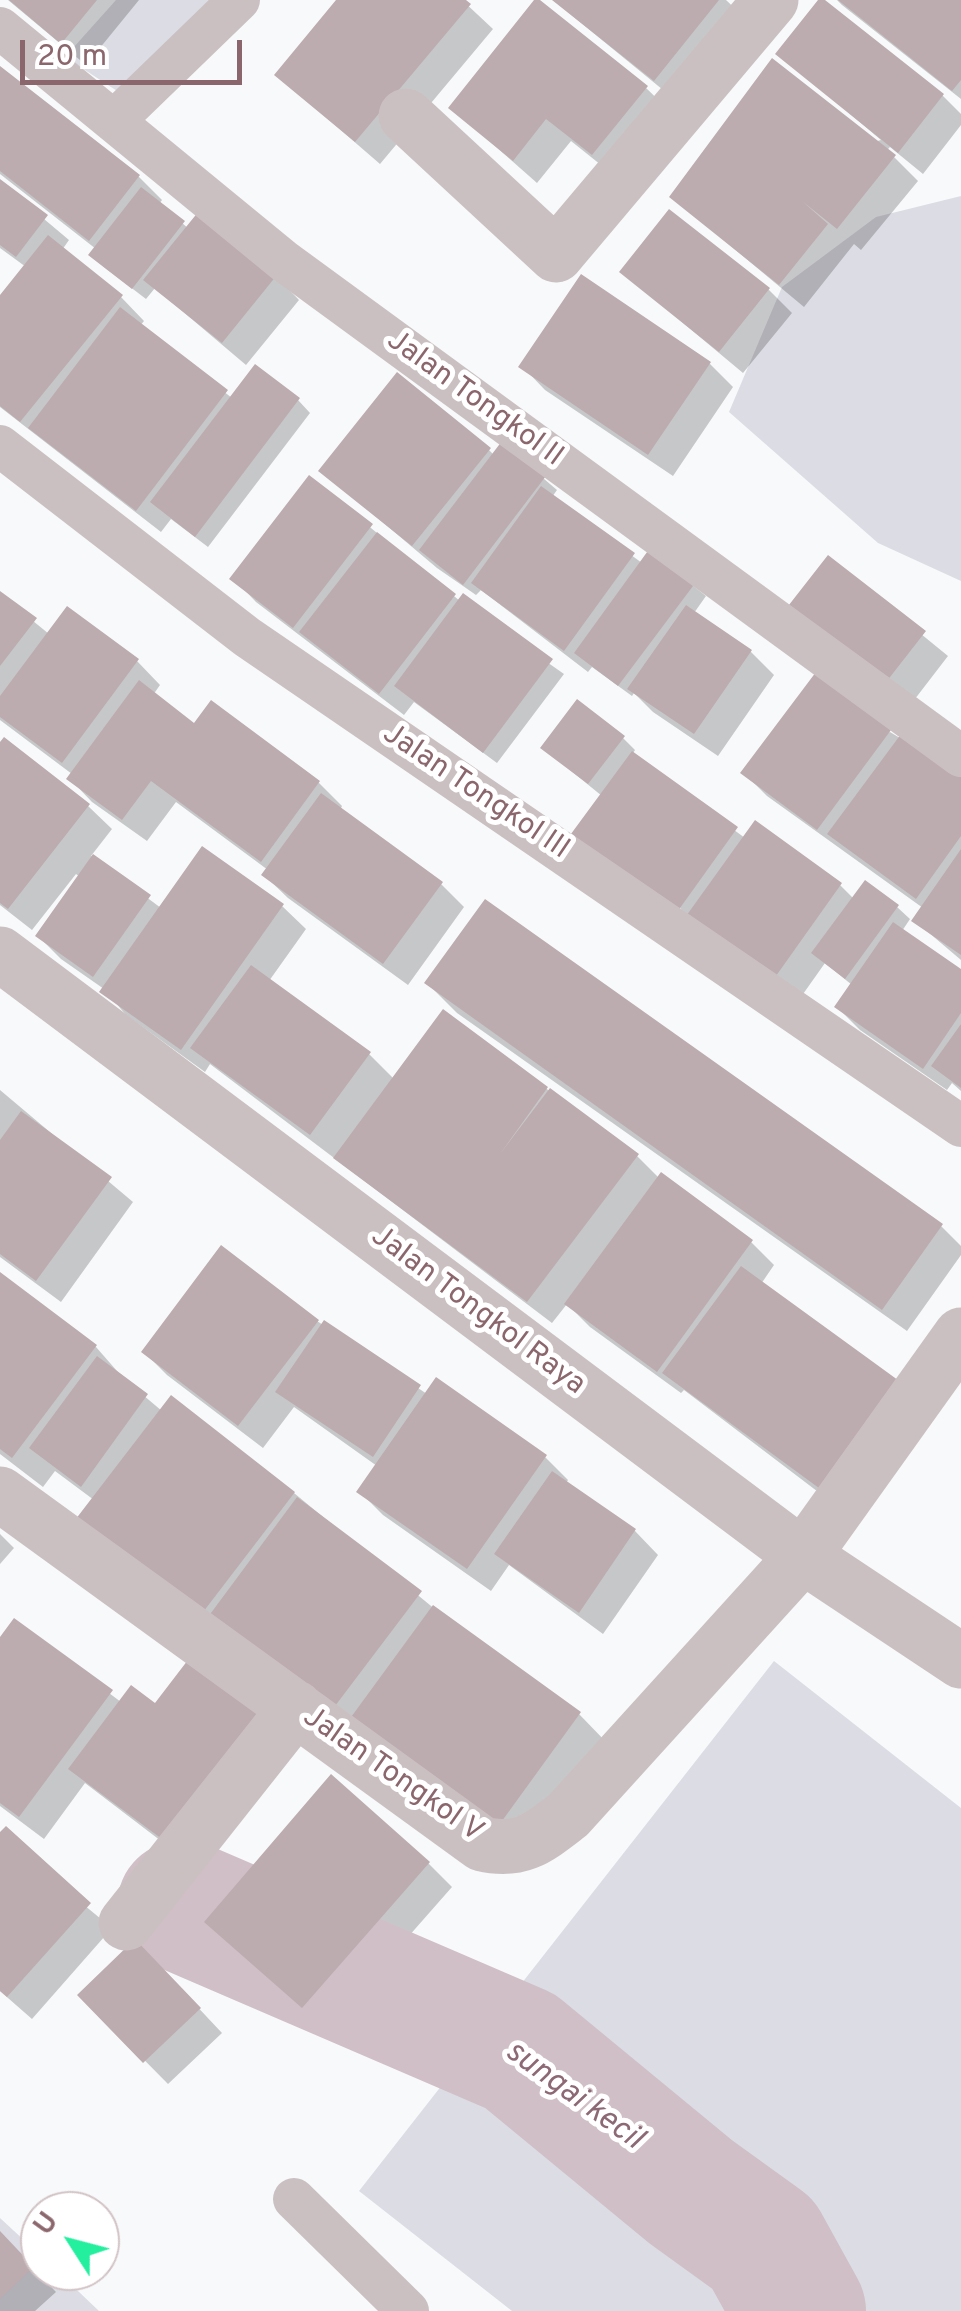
<!DOCTYPE html>
<html>
<head>
<meta charset="utf-8">
<style>
  body { margin:0 }
  #map { position:relative; width:961px; height:2311px; overflow:hidden; background:#f8f9fa; font-family:Overpass,sans-serif }
  canvas { display:block }
  .north { position:absolute; left:20px; top:2191px; width:100px; height:100px; box-sizing:border-box; background:#fff; border:2px solid #d1c2c5; border-radius:50%; rotate:306deg; font-size:28px; font-weight:700; line-height:40px; text-align:center; color:#8b676d }
  .north::after { content:''; display:block; margin:auto; width:35px; height:45px; background:#23ef9f; clip-path:polygon(50% 0,100% 100%,50% 72%,0 100%) }
  .scale { position:absolute; left:20px; top:40px; width:222px; height:45px; box-sizing:border-box; border:5px solid #8b676d; border-top:0; padding-left:12px; font-size:30px; line-height:35px; white-space:nowrap; color:#8b676d; -webkit-text-stroke:8px #fff; paint-order:stroke }
</style>
</head>
<body>
<div id="map">
<canvas width="961" height="2311"></canvas>
<div class="north">U</div>
<div class="scale">20 m</div>
</div>
<script>
const c = document.querySelector('canvas').getContext('2d');
c.lineJoin = 'round';
function paint(path, color) { c.fillStyle = color; c.fill(path, 'evenodd'); }
function stroke(path, color, width, dash) { c.strokeStyle = color; c.lineWidth = width; c.lineCap = dash ? 'butt' : 'round'; c.setLineDash(dash || []); c.stroke(path); }
function label(font, color, halo, rows, align = 'center') {
  c.font = font + ' Overpass,sans-serif'; c.lineWidth = 10; c.setLineDash([]); c.textBaseline = 'middle'; c.strokeStyle = halo; c.fillStyle = color; for (const [text, x, y, turn = 0] of rows) {
    c.save(); c.translate(x, y); c.rotate((+turn || 0) * Math.PI / 180); c.textAlign = isNaN(turn) ? turn : align; if (halo) c.strokeText(text, 0, 0); c.fillText(text, 0, 0); c.restore();
  }
}
const green = new Path2D(`
  M116 0H227L134 102 65 57Z
  M961 196V581L878 543 729 412 782 287 876 217Z
  M774 1661 961 1808V2311H512L359 2191Z
  M0 2218 40 2255V2271H57L99 2311H0Z`);
const shadow = new Path2D(`
  M8 0H139L86 65Z
  M339 0H462L493 29 380 164 277 75Z
  M553 0H726L746 19 679 103Z
  M821 0 942 95 961 114V125L923 174 890 147 887 150 918 181 861 250 854 244 804 307 672 197 881 140 778 53Z
  M837 0H961V99L842 5Z
  M0 70 139 177 162 200 159 204 188 228 276 276 299 300 246 365 155 288 146 299 104 267 92 255 96 249 0 174Z
  M646 88 670 111 616 177 571 141 537 183 452 108Z
  M0 182 69 240 62 250 121 297 144 321 140 326 232 398 298 400 310 413 208 547 171 519 161 532 0 407V299L26 267 0 248Z
  M622 272 768 289 792 313 743 373Z
  M710 364 733 387 673 476 545 390 522 366Z
  M503 444 557 490 552 497 642 563 651 552 706 596 694 613 751 652 774 675 718 756 653 712 634 693 632 696 592 667 588 672 481 590 476 595 437 568 322 471 489 450 494 455Z
  M310 478 460 601 564 674 497 763 414 702 404 715 256 602 233 578Z
  M829 559 948 656 908 708 812 634Z
  M0 594 49 634 137 661 160 685 153 695 195 726 212 703 319 783 342 806 340 810 441 884 464 907 408 985 288 898 264 875 268 870 176 802 147 841 92 802 69 778 72 774 0 720Z
  M890 732 961 775V960L915 921 923 908 767 796 744 773Z
  M623 738 635 750 632 755 745 838 840 885 854 899 897 907 910 919 902 931 961 972V1091L952 1083 947 1090 860 1030 837 1007 852 985 825 963 796 1004 700 936 602 796 543 748Z
  M0 746 88 806 112 829 91 856 161 908 282 906 306 929 269 981 369 1054 394 1079 443 1012 637 1156 659 1178 751 1242 774 1265 761 1284 855 1520 684 1390 681 1393 590 1327 567 1304 552 1323 210 1064 205 1072 126 1015 104 989 61 959 38 936 80 877 76 874 32 930 0 905Z
  M427 983 941 1226 961 1246V1255L907 1331 457 1013Z
  M0 1090 133 1202 61 1302 0 1257Z
  M0 1275 96 1347 124 1379 162 1411 294 1493 442 1615 579 1714 609 1745 525 1861 75 1524 94 1500 55 1471 43 1487 0 1454Z
  M317 1321 427 1394 545 1457 568 1480 566 1483 635 1531 658 1555 603 1634 509 1565 491 1591 383 1515 359 1491 377 1466 294 1407 263 1448 167 1375 144 1352Z
  M0 1534 14 1548 0 1564Z
  M14 1622 121 1702 199 1870 85 1783 44 1839 0 1806V1641Z
  M0 1836 112 1928 32 2019 0 1991Z
  M428 1863 452 1887 327 2029 231 1945Z
  M159 1966 222 2033 168 2084 80 1995Z
  M0 2233 56 2292 35 2311H0Z`);
const river = new Path2D(`
  M183 1906 520 2051 691 2192 763 2244 800 2311`);
const building = new Path2D(`
  M9 0H97L61 44Z
  M336 0H466L471 4 355 142 274 75Z
  M534 0H540L648 86 592 155 546 119 513 161 448 108Z
  M552 0H719L654 81Z
  M818 0H825L944 94 898 153 775 54Z
  M838 0H961V80L952 91Z
  M772 58 896 155 837 229 802 201 828 224 779 285 669 197Z
  M0 66 140 175 89 241 0 171Z
  M0 179 48 215 16 257 0 245Z
  M141 187 185 221 132 289 88 255Z
  M669 209 770 288 719 352 619 272Z
  M199 211 277 275 222 343 143 280Z
  M48 235 123 295 20 422 0 406V295Z
  M581 274 711 362 648 455 518 367Z
  M120 307 228 390 136 511 28 428Z
  M255 364 300 398 195 537 150 502Z
  M397 372 491 448 412 546 318 471Z
  M502 441 546 476 463 585 419 550Z
  M309 475 373 524 293 628 229 579Z
  M541 486 635 553 564 651 471 583Z
  M377 532 456 594 379 694 299 632Z
  M650 548 696 582 618 686 574 653Z
  M828 555 926 631 883 686 785 610Z
  M0 591 37 618 0 666Z
  M463 593 553 659 483 753 394 686Z
  M686 605 752 650 694 734 627 689Z
  M67 606 139 659 62 763 0 717V696Z
  M816 672 891 730 817 830 740 773Z
  M139 680 194 723 211 700 320 781 261 862 151 781 122 820 66 779Z
  M577 699 625 736 588 784 540 748Z
  M904 730 961 772V836L916 899 827 834Z
  M4 737 90 804 8 909 0 903V742Z
  M632 751 738 827 675 915 568 838Z
  M321 793 443 882 383 964 261 875Z
  M755 820 842 883 771 983 684 919Z
  M202 846 284 904 181 1050 99 992Z
  M961 849V955L911 921Z
  M93 854 151 895 93 977 35 936Z
  M865 880 899 905 845 979 811 953Z
  M485 899 943 1224 882 1310 424 983Z
  M893 922 961 969V1013L923 1069 834 1007Z
  M251 965 371 1052 310 1135 190 1048Z
  M443 1009 548 1087 500 1154 550 1088 639 1154 527 1302 333 1158Z
  M961 1024V1088L931 1066Z
  M21 1111 112 1177 36 1281 0 1254V1140Z
  M661 1172 753 1240 657 1372 564 1304Z
  M221 1245 319 1320 238 1426 141 1352Z
  M741 1266 902 1383 823 1491 662 1373Z
  M0 1272 97 1345 12 1458 0 1449Z
  M324 1320 421 1385 373 1457 275 1392Z
  M97 1356 148 1394 81 1487 29 1448Z
  M436 1377 547 1455 467 1569 356 1492Z
  M171 1395 295 1492 197 1620 72 1524Z
  M552 1471 636 1529 579 1613 494 1554Z
  M297 1497 422 1591 329 1714 205 1621Z
  M433 1605 581 1712 494 1832 346 1724Z
  M14 1618 113 1690 19 1817 0 1803V1637Z
  M191 1656 272 1715 174 1848 68 1769 131 1685 155 1703Z
  M331 1774 430 1862 302 2008 204 1922Z
  M6 1826 91 1903 7 1997 0 1991V1832Z
  M135 1939 201 2008 143 2063 77 1995Z
  M0 2231 34 2267 0 2299Z`);
const service = new Path2D(`
  M0 28 284 261 961 756
  M115 120 239 0
  M0 446 247 637 961 1126
  M294 2199 408 2311`);
const minor = new Path2D(`
  M406 116 556 255 771 0
  M0 954 803 1556 961 1661
  M0 1494 482 1844C521 1853 538 1838 568 1815L803 1556 961 1335
  M126 1923 296 1708`);
const streetNames = [
  ["Jalan Tongkol II",474,400,36],
  ["Jalan Tongkol III",475,793,34],
  ["Jalan Tongkol Raya",477,1312,37],
  ["Jalan Tongkol V",392,1776,35]
];
const waterNames = [
  ["sungai kecil",573,2097,36]
];
paint(green, '#dcdce4');
paint(shadow, '#0003');
stroke(river, '#d0bfc6', 132);
paint(building, '#bcabaf');
stroke(service, '#cac0c2', 42);
stroke(minor, '#cac0c2', 55);
label('30px', '#8b676d', '#fff', streetNames);
label('italic 32px', '#8c6975', '#fff', waterNames);
</script>
</body>
</html>
